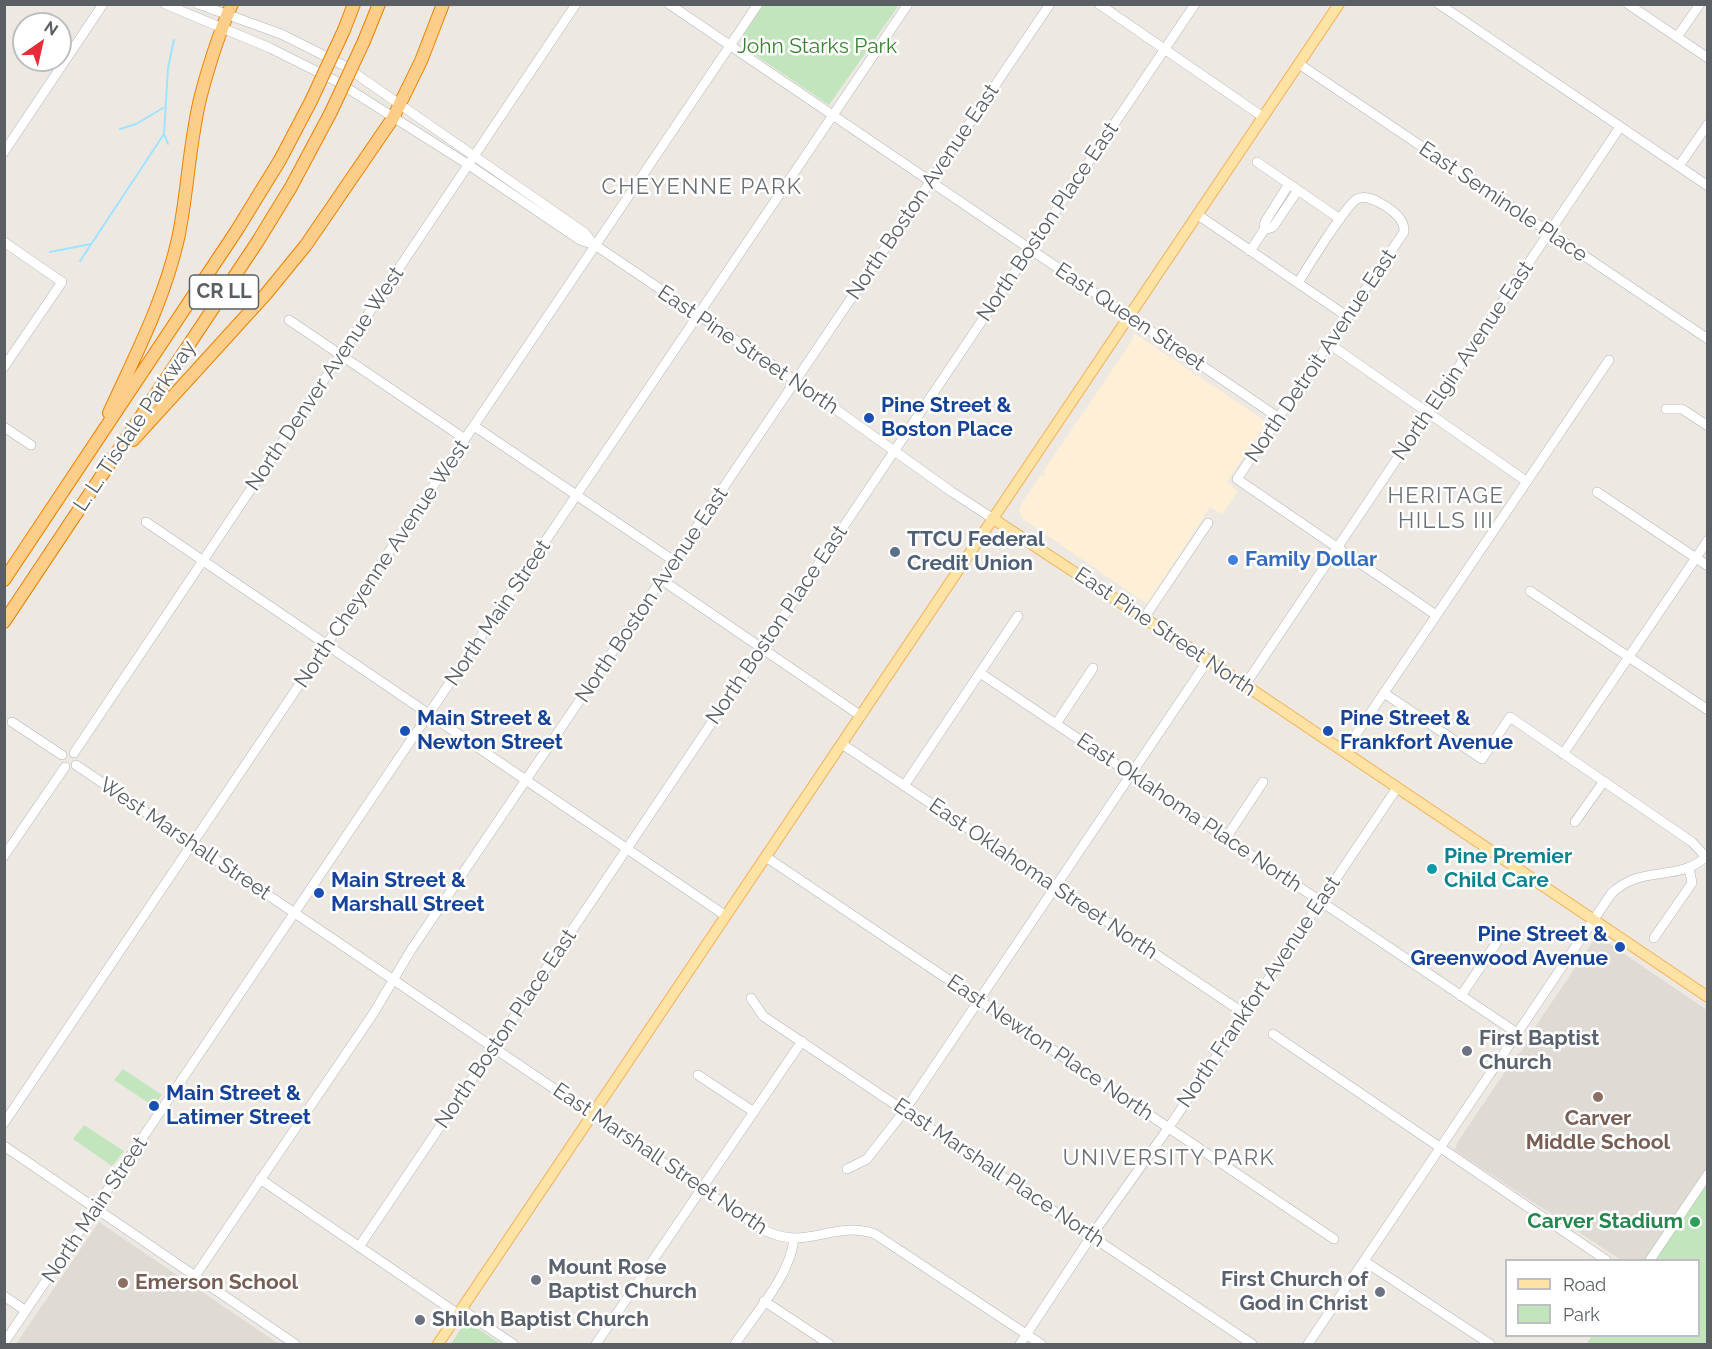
<!DOCTYPE html>
<html>
<head>
<meta charset="utf-8">
<style>
  body { margin:0 }
  #map { position:relative; width:1712px; height:1349px; overflow:hidden; background:#ede9e2; font-family:Raleway,sans-serif }
  canvas { display:block }
  .frame { position:absolute; inset:0; border:6px solid #5a5f63; pointer-events:none }
  .legend { position:absolute; left:1505px; top:1259px; width:195px; height:78px; box-sizing:border-box; background:#fff; border:2px solid #bdbfc1; margin:0; padding:8px 10px; list-style:none; font-size:18px; color:#5a5f63 }
  .legend li { display:flex; align-items:center; gap:12px; height:30px }
  .legend b { width:30px; border:2px solid #bdbfc1 }
  .north { position:absolute; left:12px; top:12px; width:60px; height:60px; box-sizing:border-box; background:#fff; border:2px solid #bdbfc1; border-radius:50%; rotate:34deg; font-size:16px; font-weight:700; line-height:24px; text-align:center; color:#5a5f63 }
  .north::after { content:''; display:block; margin:auto; width:21px; height:27px; background:#e92b38; clip-path:polygon(50% 0,100% 100%,50% 72%,0 100%) }
</style>
</head>
<body>
<div id="map">
<canvas width="1712" height="1349"></canvas>
<div class="frame"></div>
<ul class="legend">
<li><b style="height:8px;background:#ffe3a5"></b>Road</li>
<li><b style="height:16px;background:#c3e5be"></b>Park</li>
</ul>
<div class="north">N</div>
</div>
<script>
const c = document.querySelector('canvas').getContext('2d');
c.lineJoin = 'round';
function paint(path, color) { c.fillStyle = color; c.fill(path, 'evenodd'); }
function stroke(path, color, width, dash) { c.strokeStyle = color; c.lineWidth = width; c.lineCap = dash ? 'butt' : 'round'; c.setLineDash(dash || []); c.stroke(path); }
function label(font, color, halo, rows, align = 'center') {
  c.font = font + ' Raleway,sans-serif'; c.lineWidth = 5; c.setLineDash([]); c.textBaseline = 'middle'; c.strokeStyle = halo; c.fillStyle = color; for (const [text, x, y, turn = 0] of rows) {
    c.save(); c.translate(x, y); c.rotate((+turn || 0) * Math.PI / 180); c.textAlign = isNaN(turn) ? turn : align; if (halo) c.strokeText(text, 0, 0); c.fillText(text, 0, 0); c.restore();
  }
}
const commercial = new Path2D(`
  M1134 333 1267 422 1227 482 1238 491 1222 514 1210 507 1147 604 1023 519 1019 511 1020 506 1041 475 1044 477 1046 474 1043 472 1131 342Z`);
const education = new Path2D(`
  M1596 937 1601 938 1707 1010V1319L1698 1260H1621L1454 1150 1459 1140 1517 1054 1521 1052 1534 1033 1533 1030Z
  M99 1222 279 1344H16Z`);
const green = new Path2D(`
  M764 4H899V5L829 105 742 46 741 38Z
  M123 1069 162 1095 153 1106 114 1080Z
  M84 1125 124 1151 112 1166 73 1139Z
  M1707 1183V1344H1586L1592 1336H1698V1260H1656Z
  M472 1325 501 1344H451L462 1327Z`);
const stream = new Path2D(`
  M120 129 136 124 163 108
  M164 134 168 144
  M50 252 91 244
  M80 261 164 134 168 68 174 40`);
const minor = new Path2D(`
  M165 4 270 48 336 81 469 165 580 240 595 245 796 381 952 492 992 518
  M198 4 281 34 343 65 585 233 593 243
  M669 4 1279 418
  M1099 4 1263 117
  M1439 4 1708 186
  M1628 4 1708 58
  M1677 37 1700 4
  M1299 64 1708 339
  M4 152 103 4
  M1257 162 1340 219
  M1679 166 1708 124
  M1198 215 1348 317
  M1264 230 1273 227 1298 190
  M4 242 62 282 4 367
  M1250 251 1264 230 1265 222 1289 184
  M1298 283C1307 268 1346 205 1357 199 1366 194 1379 202 1387 207 1396 213 1405 221 1404 232L1237 479 1436 615
  M289 320 465 439
  M1328 343 1526 481
  M1666 409H1682L1708 426
  M474 426 674 561
  M4 427 31 445
  M1597 492 1708 566
  M146 522 726 916
  M662 580 861 716
  M1530 591 1708 710
  M1144 618 1208 523
  M980 673 1517 1033
  M1245 685 1620 127
  M1384 693 1482 759 1510 717 1692 842 1706 857
  M12 722 62 755
  M1056 724 1093 668
  M842 744 1245 1014
  M1344 752 1609 360
  M74 753 576 4
  M1563 754 1708 540
  M76 765 760 1228C806 1254 830 1219 875 1234L1041 1344
  M904 786 1018 616
  M1575 822 1604 781
  M1226 838 1263 782
  M4 856 65 767
  M766 857 1334 1239
  M1654 938 1692 883 1689 868
  M1461 996 1497 942
  M751 998 763 1016 1252 1344
  M1273 1034 1606 1260
  M698 1075 754 1112
  M4 1123 758 4
  M4 1146 295 1344
  M847 1169 867 1159 905 1110 1208 660
  M260 1179 458 1314
  M359 1247 1195 4
  M1650 1260 1708 1174
  M1364 1261 1490 1344
  M195 1276 373 1014 411 950 1050 4
  M4 1296 26 1311
  M764 1301 829 1344
  M461 1309 513 1344
  M4 1343 908 4
  M596 1344 802 1041
  M735 1344C755 1314 790 1276 794 1239
  M1020 1344 1092 1235 1169 1127 1397 788
  M1308 1344 1611 894C1642 863 1678 884 1708 855`);
const major = new Path2D(`
  M992 518 1208 660 1708 997
  M438 1344 1339 4`);
const highway = new Path2D(`
  M344 30 354 4
  M364 41 379 4
  M109 413C135 356 164 301 178 239 188 192 189 142 201 95 209 65 219 33 232 4
  M133 440 266 294 306 245 393 118 421 61 443 4
  M4 580 237 230 280 160 311 101
  M4 622 258 241 291 187 331 112`);
const highwayBridge = new Path2D(`
  M311 101 344 30
  M331 112 364 41`);
const markers = [
  [869,418,6,"#1a4fb4"],
  [895,552,6,"#5c6f8a"],
  [1233,560,6,"#3f7fe0"],
  [405,731,6,"#1a4fb4"],
  [1328,731,6,"#1a4fb4"],
  [1432,869,6,"#0f9aa8"],
  [319,893,6,"#1a4fb4"],
  [1620,947,6,"#1a4fb4"],
  [1467,1051,6,"#6b7280"],
  [1598,1097,6,"#8d6e63"],
  [154,1106,6,"#1a4fb4"],
  [1695,1222,6,"#2e9e5b"],
  [536,1280,6,"#6b7280"],
  [123,1283,6,"#8d6e63"],
  [1380,1292,6,"#6b7280"],
  [420,1320,6,"#6b7280"]
];
const shields = [
  [224,292,69]
];
const shieldNames = [
  ["CR LL",224,292]
];
const parkNames = [
  ["John Starks Park",817,47]
];
const streetNames = [
  ["North Boston Avenue East",923,192,-56],
  ["East Seminole Place",1503,202,34],
  ["North Boston Place East",1048,222,-56],
  ["East Queen Street",1130,317,34],
  ["East Pine Street North",748,350,34],
  ["North Detroit Avenue East",1321,356,-56],
  ["North Elgin Avenue East",1463,361,-56],
  ["North Denver Avenue West",325,379,-56],
  ["L. L. Tisdale Parkway",135,426,-56],
  ["North Cheyenne Avenue West",382,564,-56],
  ["North Boston Avenue East",652,595,-56],
  ["North Main Street",498,613,-56],
  ["North Boston Place East",777,625,-56],
  ["East Pine Street North",1165,632,34],
  ["East Oklahoma Place North",1189,813,34],
  ["West Marshall Street",185,839,34],
  ["East Oklahoma Street North",1043,879,34],
  ["North Frankfort Avenue East",1259,992,-56],
  ["North Boston Place East",506,1029,-56],
  ["East Newton Place North",1050,1048,34],
  ["East Marshall Street North",660,1159,34],
  ["East Marshall Place North",999,1173,34],
  ["North Main Street",95,1210,-56]
];
const transitNames = [
  ["Pine Street &",881,406],
  ["Boston Place",881,430],
  ["Main Street &",417,719],
  ["Newton Street",417,743],
  ["Pine Street &",1340,719],
  ["Frankfort Avenue",1340,743],
  ["Main Street &",331,881],
  ["Marshall Street",331,905],
  ["Pine Street &",1608,935,"right"],
  ["Greenwood Avenue",1608,959,"right"],
  ["Main Street &",166,1094],
  ["Latimer Street",166,1118]
];
const serviceNames = [
  ["TTCU Federal",907,540],
  ["Credit Union",907,564]
];
const shopNames = [
  ["Family Dollar",1245,560]
];
const cultureNames = [
  ["Pine Premier",1444,857],
  ["Child Care",1444,881]
];
const worshipNames = [
  ["First Baptist",1479,1039],
  ["Church",1479,1063],
  ["Mount Rose",548,1268],
  ["Baptist Church",548,1292],
  ["First Church of",1368,1280,"right"],
  ["God in Christ",1368,1304,"right"],
  ["Shiloh Baptist Church",432,1320]
];
const educationNames = [
  ["Carver",1598,1119],
  ["Middle School",1598,1143],
  ["Emerson School",135,1283,"left"]
];
const leisureNames = [
  ["Carver Stadium",1683,1222]
];
const neighbourhoodNames = [
  ["CHEYENNE PARK",702,187],
  ["HERITAGE",1446,496],
  ["HILLS III",1446,521],
  ["UNIVERSITY PARK",1169,1158]
];
paint(commercial, '#feefd6');
paint(education, '#dfdad3');
paint(green, '#c3e5be');
stroke(stream, '#a0e3ff', 2);
stroke(minor, '#b2b6b9', 10);
stroke(major, '#f2af56', 12);
stroke(highway, '#ef8100', 14);
stroke(minor, '#fff', 9);
stroke(major, '#ffe3a5', 10);
stroke(highway, '#fdce89', 12);
stroke(highwayBridge, '#ef8100', 14, []);
stroke(highwayBridge, '#fdce89', 12);
for (const [x, y, r, color] of markers) { const dot = new Path2D(); dot.arc(x, y, r, 0, 2 * Math.PI); c.fillStyle = color; c.fill(dot); stroke(dot, '#fff', 2); }
for (const [x, y, w] of shields) { const box = new Path2D(); box.roundRect(x - w / 2, y - 17, w, 34, 4.5); c.fillStyle = '#fff'; c.fill(box); stroke(box, '#5a5f63', 1.5); }
label('bold 20px', '#5a5f63', null, shieldNames);
label('21px', '#3b8133', '#fff', parkNames);
label('21px', '#5a5f63', '#fff', streetNames);
label('bold 21px', '#164399', '#fff', transitNames, 'left');
label('bold 21px', '#4e5e75', '#fff', serviceNames, 'left');
label('bold 21px', '#366cbe', '#fff', shopNames, 'left');
label('bold 21px', '#0d838f', '#fff', cultureNames, 'left');
label('bold 21px', '#5b616d', '#fff', worshipNames, 'left');
label('bold 21px', '#785e54', '#fff', educationNames);
label('bold 21px', '#27864d', '#fff', leisureNames, 'right');
c.letterSpacing = '1.5px';
label('22px', '#6b7175', '#fff', neighbourhoodNames);
c.letterSpacing = '0px';
</script>
</body>
</html>
